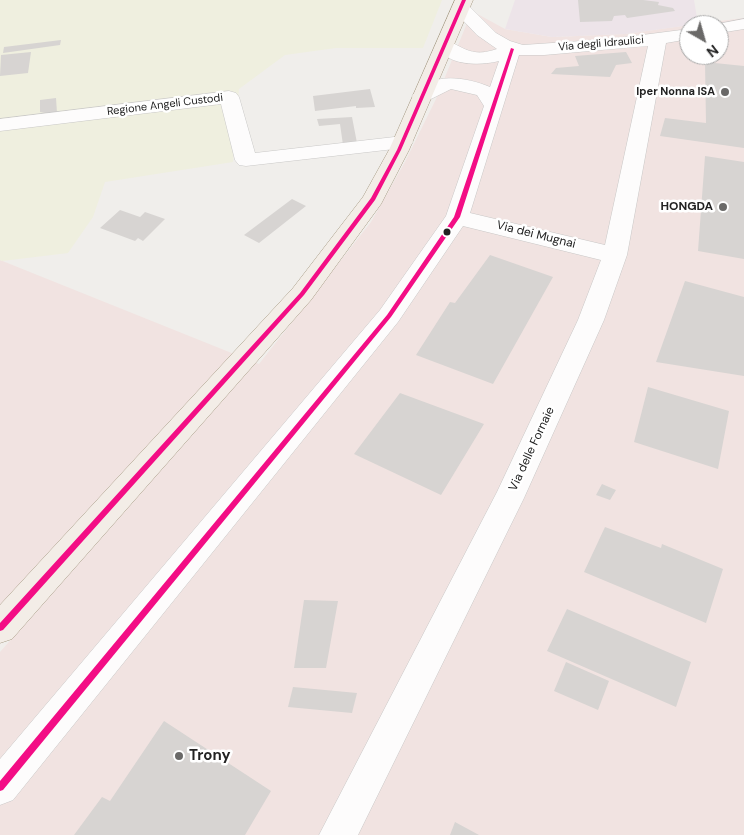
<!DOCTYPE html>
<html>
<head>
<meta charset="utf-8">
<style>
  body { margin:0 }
  #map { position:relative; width:744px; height:835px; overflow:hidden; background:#f0eeeb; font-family:"DM Sans",sans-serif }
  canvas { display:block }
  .north { position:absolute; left:679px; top:15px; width:50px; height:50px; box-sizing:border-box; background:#fff; border:1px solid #a7a7a7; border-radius:50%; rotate:142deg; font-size:14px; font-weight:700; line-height:20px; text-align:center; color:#222 }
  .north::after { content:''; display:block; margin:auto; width:18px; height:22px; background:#6a6968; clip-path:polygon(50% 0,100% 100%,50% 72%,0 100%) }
</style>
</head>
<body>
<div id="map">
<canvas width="744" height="835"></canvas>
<div class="north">N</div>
</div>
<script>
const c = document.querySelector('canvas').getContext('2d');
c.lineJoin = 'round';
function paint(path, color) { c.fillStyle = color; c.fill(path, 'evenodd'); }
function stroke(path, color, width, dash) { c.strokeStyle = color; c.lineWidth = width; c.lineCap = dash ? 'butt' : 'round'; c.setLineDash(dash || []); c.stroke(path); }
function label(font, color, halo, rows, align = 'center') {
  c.font = font + ' "DM Sans",sans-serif'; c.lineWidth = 5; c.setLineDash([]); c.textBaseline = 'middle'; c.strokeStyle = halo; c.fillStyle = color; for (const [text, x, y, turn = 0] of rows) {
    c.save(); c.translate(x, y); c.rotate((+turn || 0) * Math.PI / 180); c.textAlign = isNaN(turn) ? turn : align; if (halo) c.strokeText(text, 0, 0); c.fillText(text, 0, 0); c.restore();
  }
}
const commercial = new Path2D(`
  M472 11 505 29 552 37 625 34 689 25V55H719V25H689L744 18V835H0V652L29 619 0 611V260L259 364 371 222 405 162 436 99Z`);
const industrial = new Path2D(`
  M515 0H694L698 24 625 34 552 37 505 29Z`);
const farmland = new Path2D(`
  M0 0H442L423 48H336L285 55 239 89 233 162 105 182 93 217 68 253 2 261 0 260Z`);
const building = new Path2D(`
  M578 0H643L659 2 658 5 673 8 675 11 627 18 625 15 614 16 612 21 580 22Z
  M61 40 60 45 3 53 4 47Z
  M31 52 28 73 0 76 1 55Z
  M626 52 632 63 616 65 610 77 551 74 556 68 579 66 575 56Z
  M705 62 744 66V148L660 136 665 118 706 123Z
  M370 89 375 107 356 108V106L315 111 313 96Z
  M56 98 57 113 50 114 40 112V100Z
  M352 117 357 143 343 145 340 124 319 126 317 119Z
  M705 156 744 162V259L698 251Z
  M292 199 306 206 259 243 244 235Z
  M120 210 140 217 145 212 165 219 143 241 138 238 135 241 100 228Z
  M490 255 553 277 493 384 416 355 450 302 455 303Z
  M685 281 744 297V376L656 362Z
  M648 387 729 411 718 469 634 442Z
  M400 393 484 424 441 495 354 454Z
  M602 484 616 490 610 500 596 495Z
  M605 527 661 548 662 544 723 569 706 623 584 572Z
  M304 600 338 601 326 668H294Z
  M567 609 691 662 676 707 547 651Z
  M566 662 609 681 598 710 554 691Z
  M293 687 357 693 352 713 288 707Z
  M164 721 271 791 245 835H74L102 797 110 801Z
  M455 822 479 835H450Z`);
const street = new Path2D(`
  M461 3 467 4 496 33 510 41 523 45 611 39 689 29V39L666 43 627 255 604 320 524 498 358 835H319L497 492 578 320 601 260 463 226 398 322 13 800 0 805V759L380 310 446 216 484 106 477 95 451 89 429 100 422 102 415 100 412 96C430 71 466 77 490 87L499 61C478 66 449 66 435 46L438 42C459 37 463 61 497 49L477 35 455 12 452 8 455 4ZM648 46 605 245 470 213 519 55H544Z
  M744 19V29L719 33V25H712Z
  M229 91 236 93 239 97 255 153 403 136 410 138 413 142 410 146 403 148 246 166 239 165 235 160 221 104 0 131V119Z`);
const primary = new Path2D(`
  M455 0H473L409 150 381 204 311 300 12 639 0 643V605L293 288 363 197 389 150Z`);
const bus1 = new Path2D(`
  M462 0H466L401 150 375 200 304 295 3 630 0 631V623L300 293 371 198 397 150Z
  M511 48 514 49 460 217 391 317 3 790 0 791V781L387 315 454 217Z`);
const markers = [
  [725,92,5,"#6a6968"],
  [723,207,5,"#6a6968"],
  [447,232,4.5,"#222"],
  [179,756,5,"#6a6968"]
];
const farStreetnames = [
  ["Via degli Idraulici",601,44,-5],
  ["Regione Angeli Custodi",165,105,-7]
];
const farPoinames = [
  ["Iper Nonna ISA",715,92]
];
const poiNames = [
  ["HONGDA",713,207]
];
const streetNames = [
  ["Via dei Mugnai",536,235,14],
  ["Via delle Fornaie",532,449,-65]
];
const nearPoinames = [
  ["Trony",189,756]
];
paint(commercial, '#f1e3e1');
paint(industrial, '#ede4e9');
paint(farmland, '#efefdf');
paint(building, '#d7d4d2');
stroke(street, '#c9c8c7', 1);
stroke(primary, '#a79c86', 1);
paint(street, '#fdfcfc');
paint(primary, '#f3ede7');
paint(bus1, '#f30d85');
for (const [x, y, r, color] of markers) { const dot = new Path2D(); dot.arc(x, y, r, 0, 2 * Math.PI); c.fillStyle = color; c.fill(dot); stroke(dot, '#fff', 2); }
label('11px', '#222', '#fff', farStreetnames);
label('bold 11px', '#222', '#fff', farPoinames, 'right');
label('bold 12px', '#222', '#fff', poiNames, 'right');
label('12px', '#222', '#fff', streetNames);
label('bold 15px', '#222', '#fff', nearPoinames, 'left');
</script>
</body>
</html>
